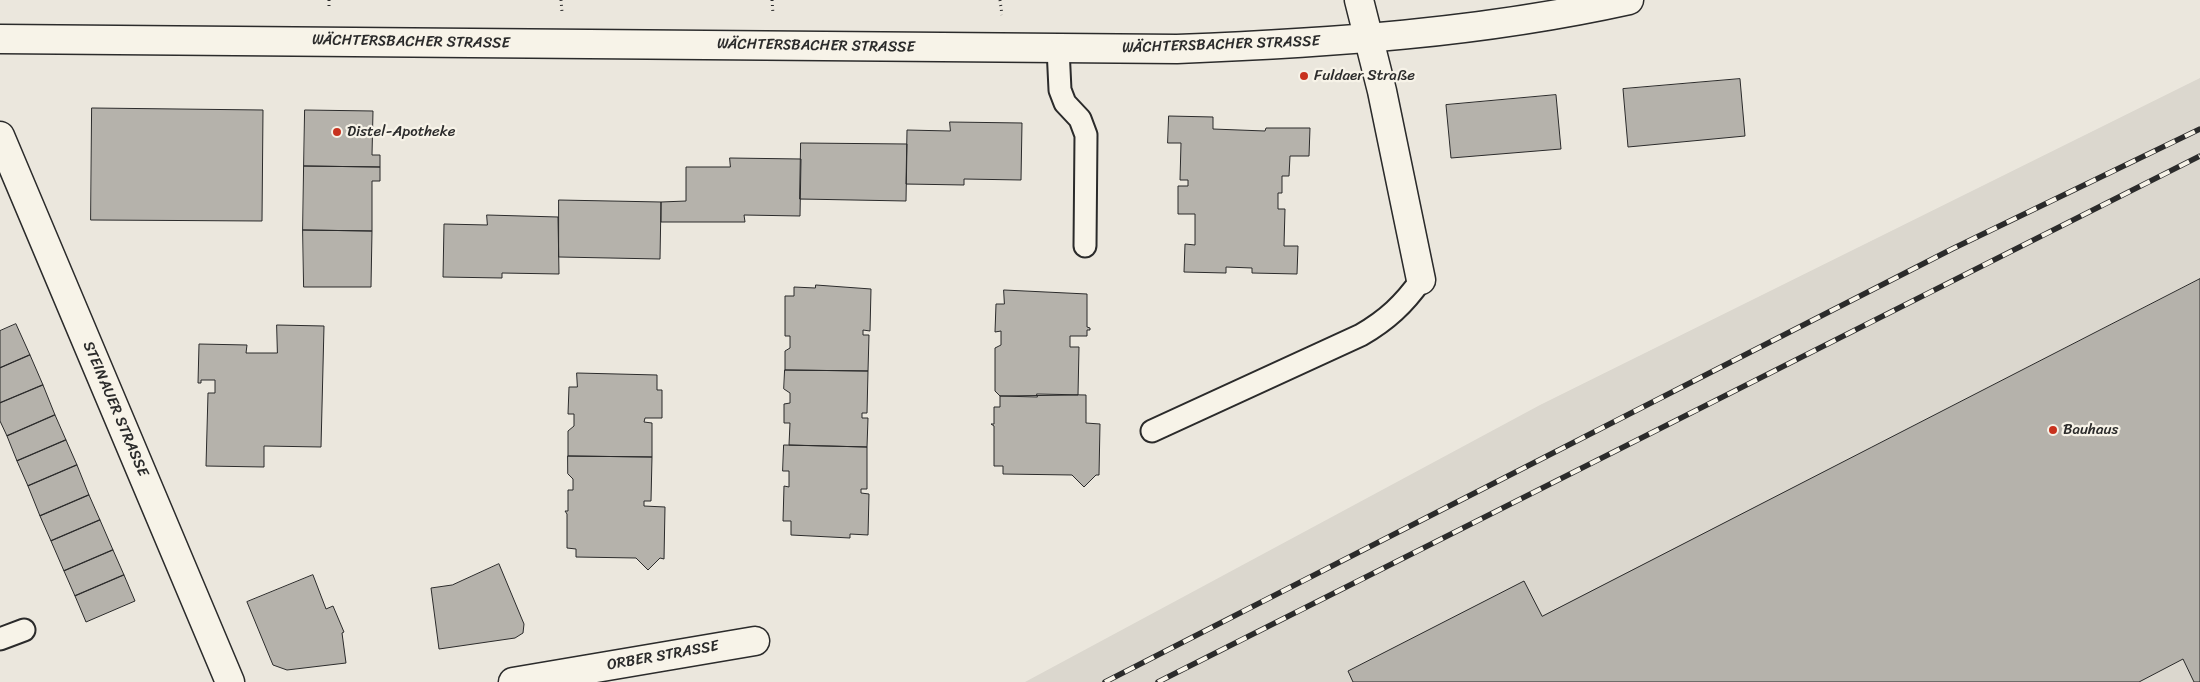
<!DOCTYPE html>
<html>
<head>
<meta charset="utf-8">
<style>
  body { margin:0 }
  canvas { display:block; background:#ebe7dd }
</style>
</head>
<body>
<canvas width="2200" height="682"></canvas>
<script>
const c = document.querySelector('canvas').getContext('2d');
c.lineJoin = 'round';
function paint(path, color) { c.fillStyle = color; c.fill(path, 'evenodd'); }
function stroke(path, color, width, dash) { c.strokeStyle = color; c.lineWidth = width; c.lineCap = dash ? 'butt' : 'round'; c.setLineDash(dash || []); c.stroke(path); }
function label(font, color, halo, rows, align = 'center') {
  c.font = font + ' Sriracha,sans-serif'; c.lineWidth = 4.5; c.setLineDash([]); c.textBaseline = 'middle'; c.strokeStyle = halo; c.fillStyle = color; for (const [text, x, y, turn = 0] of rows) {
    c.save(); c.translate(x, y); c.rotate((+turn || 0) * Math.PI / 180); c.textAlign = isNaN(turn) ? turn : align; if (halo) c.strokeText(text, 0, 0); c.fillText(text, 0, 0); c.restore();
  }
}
const built = new Path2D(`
  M2200 78V682H1025L1540 405Z`);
const building = new Path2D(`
  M1740 79 1745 136 1628 147 1623 89Z
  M1556 95 1561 149 1451 158 1446 105Z
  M92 108 263 110 262 221 91 220Z
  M305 110 373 111 372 155H380V167L304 166Z
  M1169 116 1213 117V129L1265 131 1266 128H1310L1309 156H1290L1289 176H1282V193H1278V209H1285L1284 246H1298L1297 274 1252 273V268L1226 267V273L1184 272 1185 244 1195 245V214H1178V186H1188V180H1180L1181 143H1168Z
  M950 122 1022 123 1021 180 964 179V185L906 184 907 130 950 131Z
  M801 143 907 144 906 201 800 199Z
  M730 158 801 159 800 216 744 215 745 222H661V202L686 201V167H730Z
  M304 166 380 167V181H372V231L303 230Z
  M559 200 661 202 660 259 559 257Z
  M487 215 558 217 559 274 502 273V278L443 277 444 224 487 225Z
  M303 230 372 231 371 287H304Z
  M2200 279V682H2194L2183 659 2139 682H1353L1348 671 1524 581 1542 616Z
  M816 285 871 289 870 331 863 330V335H869L868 371 785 370V351L790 348V336H785V296H794V287L815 288Z
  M1004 290 1087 294V327L1090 328V330H1087V336H1070V347H1079L1078 395 1000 396 995 391V348L1001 345V331L995 332 996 304H1004Z
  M16 324 30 355 0 368V331Z
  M277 325 324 326 321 447 264 446V467L206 466 208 393H215V380H201V383H198L199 344 247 345 246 353H277Z
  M30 355 43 385 0 403V368Z
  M785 370 868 371 867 413H862V418H868L867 447 789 445 790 423H784V404L790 403V393L784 389Z
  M577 373 657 375V390H662V418H645L644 422 652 423V457L568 456V431L574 426V414H568L569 387H577Z
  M43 385 55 415 7 436 0 421V403Z
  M1037 394 1086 395V423L1100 424 1099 475H1096L1084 487 1072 475 1003 474V466H994V426L991 424H994V407H1000V396L1037 397Z
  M55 415 66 440 17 461 7 436Z
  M66 440 77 465 28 486 17 461Z
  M784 445 867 447V489H861V493L869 494 868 535 850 534V538L791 535V521H783L784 486 789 487V471H783Z
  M568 456 652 457 651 501H644V506L665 507 664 559 660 558 648 570 636 558 576 557V549L567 548V514L565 511H568V490H573V479L568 474Z
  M77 465 89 495 40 516 28 486Z
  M89 495 100 520 51 541 40 516Z
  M100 520 113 550 64 571 51 541Z
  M113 550 124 575 75 596 64 571Z
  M499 564 524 624 523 633 515 638 439 649 431 588 452 585Z
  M124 575 135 601 86 622 75 596Z
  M313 575 326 609 333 606 344 632 342 633 346 663 287 670 273 665 247 602Z`);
const path = new Path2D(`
  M329 0V9
  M561 0 562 12
  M772 0 773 14
  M1000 0 1002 15`);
const lane = new Path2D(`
  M1058 48 1060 90 1065 103 1080 119 1086 135 1085 246
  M1152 431 1361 335C1387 320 1404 304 1421 280
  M0 639 24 630`);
const street = new Path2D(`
  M1359 0 1382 91 1421 280
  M0 136 230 682
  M513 682 755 641`);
const secondary = new Path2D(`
  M0 39 1177 49C1329 43 1480 33 1629 0`);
const rail = new Path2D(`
  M1105 682 1952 249 2200 129
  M1158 682 2200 156`);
const markers = [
  [1304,76,5,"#c8321e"],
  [337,132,5,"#c8321e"],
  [2053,430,5,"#c8321e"]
];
const streetNames = [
  ["WÄCHTERSBACHER STRASSE",411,42,1],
  ["WÄCHTERSBACHER STRASSE",1221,45,-2],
  ["WÄCHTERSBACHER STRASSE",816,46,1],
  ["STEINAUER STRASSE",115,409,67],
  ["ORBER STRASSE",663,656,-10]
];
const poiNames = [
  ["Fuldaer Straße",1314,76],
  ["Distel-Apotheke",347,132],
  ["Bauhaus",2063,430]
];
paint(built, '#dbd7ce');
paint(building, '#b5b2ab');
stroke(building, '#2b2b2b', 1);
stroke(lane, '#2b2b2b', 25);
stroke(street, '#2b2b2b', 31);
stroke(secondary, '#2b2b2b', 31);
stroke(path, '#2b2b2b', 3, [1, 4]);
stroke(lane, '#f7f3e8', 21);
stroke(street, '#f7f3e8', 28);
stroke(secondary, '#f7f3e8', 28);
stroke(rail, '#2b2b2b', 5.5);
stroke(rail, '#f7f3e8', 4, [11]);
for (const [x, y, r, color] of markers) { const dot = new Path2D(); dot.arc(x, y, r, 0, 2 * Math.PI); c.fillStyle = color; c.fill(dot); stroke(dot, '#f7f3e8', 2); }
label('15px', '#2b2b2b', '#f7f3e8', streetNames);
label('15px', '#2b2b2b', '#f7f3e8', poiNames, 'left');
</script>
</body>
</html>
